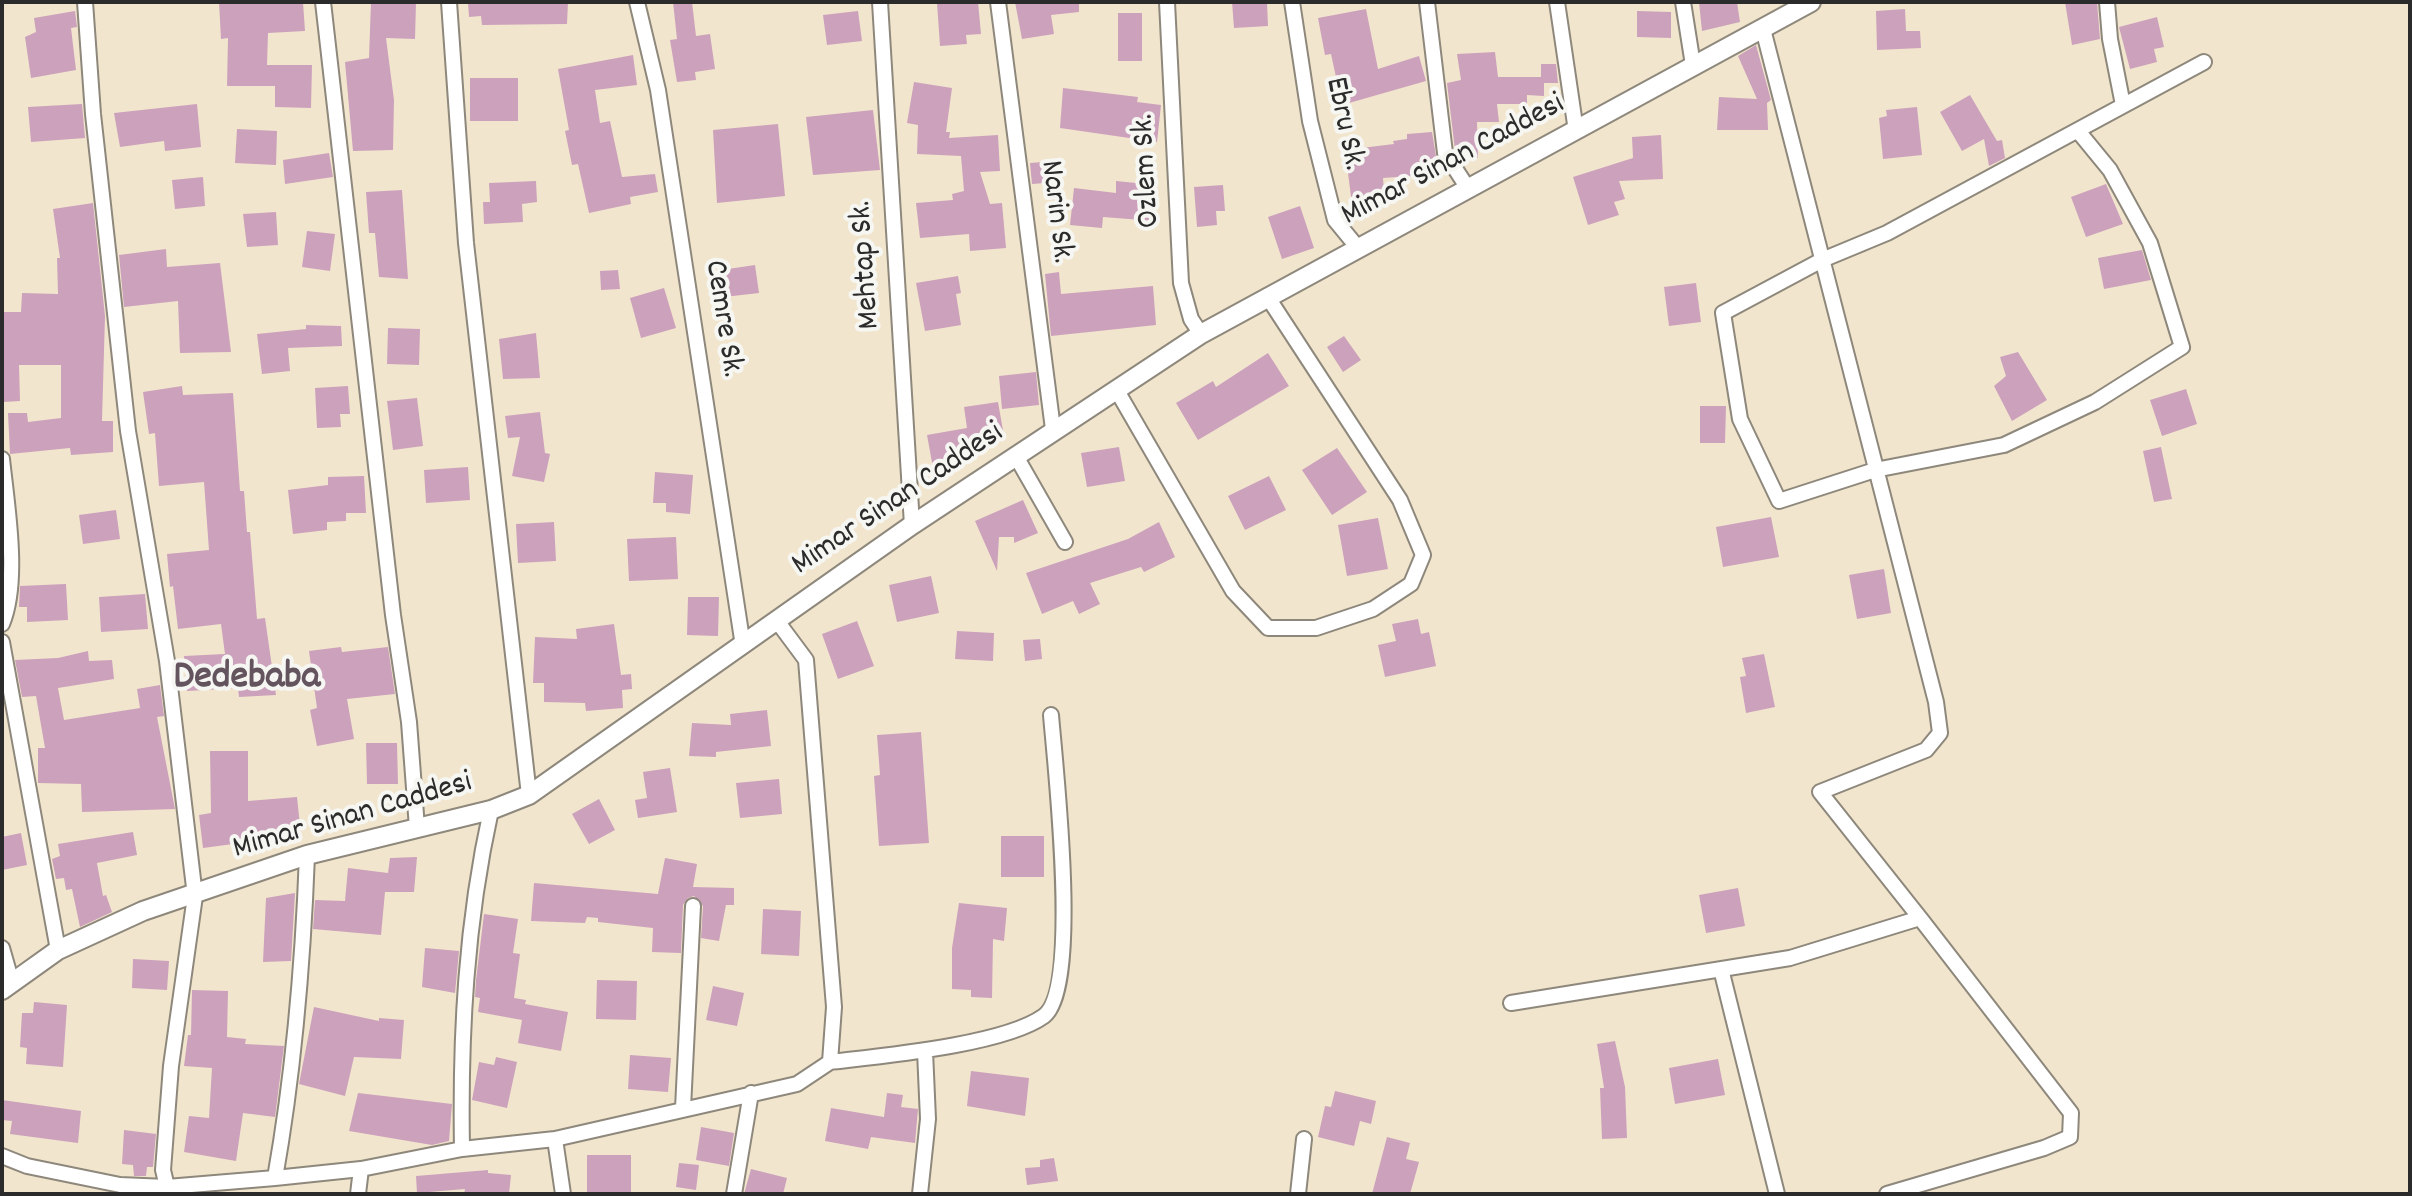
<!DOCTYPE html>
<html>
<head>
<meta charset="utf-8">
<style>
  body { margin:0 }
  #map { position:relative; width:2412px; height:1196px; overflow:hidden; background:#f2e5cd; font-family:Dekko,sans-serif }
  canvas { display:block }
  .frame { position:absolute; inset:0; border:4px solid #2b2b2b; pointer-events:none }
</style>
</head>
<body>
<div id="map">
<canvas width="2412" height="1196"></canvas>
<div class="frame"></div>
</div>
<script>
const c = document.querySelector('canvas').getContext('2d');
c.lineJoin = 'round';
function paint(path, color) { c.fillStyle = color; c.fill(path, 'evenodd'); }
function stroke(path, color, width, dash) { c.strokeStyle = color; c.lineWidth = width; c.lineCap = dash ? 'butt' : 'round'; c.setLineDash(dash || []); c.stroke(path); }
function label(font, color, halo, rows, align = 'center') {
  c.font = font + ' Dekko,sans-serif'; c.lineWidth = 8; c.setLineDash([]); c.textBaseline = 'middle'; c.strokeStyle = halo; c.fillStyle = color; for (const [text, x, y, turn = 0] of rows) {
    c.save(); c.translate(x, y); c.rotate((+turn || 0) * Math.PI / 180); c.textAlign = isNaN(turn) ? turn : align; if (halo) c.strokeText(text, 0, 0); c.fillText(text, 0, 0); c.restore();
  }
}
const building = new Path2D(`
  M219 2H303L305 31 268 33 267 65H312L311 108 275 107V86H227L228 38 221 39Z
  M371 2H416L415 39 386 38 394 100 393 150 353 151 345 62 369 58Z
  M468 2H568L567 24 482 25 481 16 469 17Z
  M673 2H692L696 36 710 34 715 69 695 72 696 80 677 82 670 40 677 39Z
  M978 2 981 34 966 35 967 44 940 46 937 3Z
  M1015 2H1079V12L1051 15 1054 34 1022 39Z
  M1232 2H1267L1268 26 1234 28Z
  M1699 2H1737L1740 22 1702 31Z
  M2065 2H2097L2100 39 2072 45Z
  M1366 9 1378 69 1419 56 1426 81 1342 105 1331 54 1325 55 1318 18Z
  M1905 9 1906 31H1920L1921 48 1877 50 1876 11Z
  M75 11 77 27 71 28 76 70 31 78 25 37 36 32 34 18Z
  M858 11 862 41 827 45 823 15Z
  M1637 11 1671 12V38L1637 37Z
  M1118 13H1142V61H1118Z
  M2157 17 2164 47 2154 49 2157 62 2130 69 2119 27Z
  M1756 45 1771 100 1767 103 1768 130H1717L1719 97 1757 99 1738 56Z
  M1495 52 1498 77H1541V64H1556L1558 83H1544V96L1527 95V104H1497L1499 122H1477L1478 158H1460L1455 150 1447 83 1461 80 1457 54Z
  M633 55 637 85 595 90 600 123 610 121 622 177 655 174 658 192 630 197 631 204 589 213 578 164 572 165 565 131 569 130 558 69Z
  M470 78H518V121H470Z
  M914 82 952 88 946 132H950L949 138 998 135 1000 171 980 172 990 204 1002 203 1006 248 970 251 969 234 920 238 916 203 953 200 952 194 964 191 961 156 917 154 918 125 907 123Z
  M1063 88 1138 97 1137 102 1161 105 1157 142 1060 128Z
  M1970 95 1997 141 2002 140 2005 158 1989 166 1984 139 1962 151 1940 112Z
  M82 104 85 138 31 142 28 107Z
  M197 104 201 147 165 151 164 141 120 147 114 113Z
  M1917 107 1922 155 1883 159 1879 118 1887 116 1886 110Z
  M873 110 880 170 813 175 806 117Z
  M778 124 785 196 717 203 713 130Z
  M237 129 277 131 276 165 235 163Z
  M1432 132 1439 174 1383 178 1384 191 1372 192 1373 201 1352 204 1345 150 1394 144 1393 141 1407 139V134Z
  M1661 135 1663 179 1619 181 1625 199 1614 202 1619 215 1588 225 1573 177 1633 158 1632 137Z
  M329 153 333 177 285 184 283 160Z
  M1056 161 1058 182 1032 184 1030 163Z
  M203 177 205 206 175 209 172 180Z
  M536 181 537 202 522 204 523 222 484 224 483 202H490L489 183Z
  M1116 181 1156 185 1154 221 1103 217 1102 228 1070 225 1074 188 1116 193Z
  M2106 184 2123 224 2086 237 2071 197Z
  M1223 185 1225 211H1216L1217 225 1197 227 1194 187Z
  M402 190 408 279 379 277 375 233H369L366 192Z
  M93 203 105 316 102 421H113V452L71 455 70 448 10 454 8 413H27L28 422 61 418V365H19L20 401 4 402 2 312H21L22 293 58 294 57 258H60L53 209Z
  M1300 206 1314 248 1282 259 1268 217Z
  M276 212 278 245 247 247 243 214Z
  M307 231 335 234 330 271 302 267Z
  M166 249 167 267 220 263 231 352 180 353 178 301 124 307 119 255Z
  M2142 250 2151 280 2104 289 2098 258Z
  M755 265 759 293 724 297 721 270Z
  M618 270 620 289 601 290 600 271Z
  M1059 272 1061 294 1153 286 1156 325 1051 336 1045 274Z
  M958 276 961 293 956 294 961 325 925 331 916 283Z
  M1696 283 1701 322 1669 326 1664 287Z
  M664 288 676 328 641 338 630 298Z
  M306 325 341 326 342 346 288 348 290 371 262 374 257 334 306 329Z
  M388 328 420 329 419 365 387 364Z
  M536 333 540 378 503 379 499 339Z
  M1344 336 1361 360 1343 372 1327 347Z
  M2018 352 2047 400 2012 421 1994 386 2006 376 2000 357Z
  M1268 353 1289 386 1198 440 1176 403 1213 381 1216 387Z
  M1036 372 1039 405 1002 409 999 376Z
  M182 386 183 395 233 393 240 491H244L247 532H250L257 619 265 618 276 695 239 697 238 688 187 691 184 656 225 654 221 624 178 629 173 586 170 587 167 554 209 550 204 482 159 486 155 433 149 434 143 392Z
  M348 386 350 414H340L341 427 317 428 315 388Z
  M2186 389 2197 424 2162 436 2150 400Z
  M417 398 423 446 393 450 387 401Z
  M998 402 1004 436 964 442 968 462 933 468 927 435 967 428 964 407Z
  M1700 406H1726L1725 443H1700Z
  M540 412 545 453 550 454 544 482 512 476 520 437 508 438 505 416Z
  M1119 447 1125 481 1087 487 1081 453Z
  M2161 447 2172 499 2154 502 2143 451Z
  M1337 448 1367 492 1332 515 1302 470Z
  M468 467 470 500 426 503 424 470Z
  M655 472 693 475 690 514 666 512V503H653Z
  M364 476 366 513H346V521L327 522V530L293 534 288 490 328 485V477Z
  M1269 476 1286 510 1245 530 1228 496Z
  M1023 500 1038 533 1014 543V537H999L997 571 975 521Z
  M116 510 120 539 83 544 79 515Z
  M1771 517 1779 557 1723 567 1716 527Z
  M1378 518 1388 569 1347 576 1338 525Z
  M554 522 556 561 518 563 516 524Z
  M1159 522 1175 557 1144 572 1141 567 1090 583 1100 604 1079 614 1073 601 1042 614 1026 573 1128 539Z
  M676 537 678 579 629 581 627 539Z
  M1884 569 1891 613 1857 619 1849 575Z
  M931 576 939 613 897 622 889 585Z
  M66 584 68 620 27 622V607H19L20 586Z
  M145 594 148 629 101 632 99 597Z
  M688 597H719L718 636 687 635Z
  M1418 619 1421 634 1429 632 1436 666 1385 677 1378 645 1396 641 1392 624Z
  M857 621 874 666 838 679 822 634Z
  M614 624 621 675 631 674 632 689 622 690 623 708 586 711 585 703 544 702V683H533L535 637 577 639 576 629Z
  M957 631 994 633 993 661 955 659Z
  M1040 639 1042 659 1025 661 1023 640Z
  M341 647 342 652 388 647 395 694 347 699 354 739 317 746 310 710 317 708 309 651Z
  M88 651 89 661 112 660 114 679 58 688 64 720 140 708 137 689 160 685 164 716 157 717 175 809 82 812 81 784 38 783V748H45L36 696 22 697 15 660 58 658Z
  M1764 654 1775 707 1746 713 1740 677 1746 676 1742 658Z
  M767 710 771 746 716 752V757L689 756 692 723 731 725 730 714Z
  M921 732 929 843 879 846 874 776 880 775 877 735Z
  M366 743H397L398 784H367Z
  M210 751H248V801L297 797 301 835 203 848 199 815 211 813Z
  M670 768 677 812 638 818 635 800 647 798 643 772Z
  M779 779 782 814 740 818 736 783Z
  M599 799 615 830 589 844 572 814Z
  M133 832 137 855 97 863 103 896 106 895 112 912 80 927 72 889 66 890 64 878 56 879 52 859 60 856 58 844Z
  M21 833 27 865 2 870V837Z
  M1001 836H1044V877H1001Z
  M417 857 414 892H385L381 935 313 929 315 900 345 901 348 868 388 873 390 858Z
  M665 858 697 864 693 887 734 888V905H726L719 941 701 938 703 906 694 896 688 898 683 905 681 953 652 952 653 928 598 922V918L587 917 585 923 531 921 534 883 658 894Z
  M1738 888 1745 926 1706 933 1699 895Z
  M295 893 291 961 263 962 266 898Z
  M959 903 1007 908 1004 941 993 939 992 998 971 997V990L952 989V948Z
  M763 909 801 911 799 956 761 954Z
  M484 914 518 919 513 953 520 954 514 998 526 1000 525 1004 568 1012 561 1051 518 1043 522 1020 478 1012 480 998 475 997 476 980Z
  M425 948 459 951 455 993 422 987Z
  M133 959 169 961 167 990 132 988Z
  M597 980 637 981 636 1020 596 1019Z
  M713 986 744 993 737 1026 706 1020Z
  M192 990 228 991 227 1037 246 1039 245 1044 284 1046 275 1117 243 1113 236 1161 184 1152 189 1116 209 1118 212 1068 184 1066 188 1035H191Z
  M34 1002 67 1005 63 1067 26 1064 27 1048 20 1047 22 1013H33Z
  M314 1007 379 1021V1018L404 1020 401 1059 354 1057 345 1096 299 1084Z
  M1615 1041 1625 1087 1627 1138 1602 1139 1600 1088H1604L1597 1044Z
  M630 1055 671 1058 668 1092 628 1089Z
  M496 1057 517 1062 507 1108 472 1100 479 1062 494 1065Z
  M1718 1059 1725 1095 1675 1104 1669 1068Z
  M971 1071 1029 1078 1025 1116 967 1106Z
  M1335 1091 1376 1101 1371 1124 1360 1121 1354 1146 1318 1137 1325 1106 1331 1107Z
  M358 1093 452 1104 449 1141 432 1145 349 1131Z
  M887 1093 903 1095 901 1107 918 1109 915 1143 871 1137 868 1149 825 1141 831 1108 884 1117Z
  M2 1100 81 1111 78 1143 10 1134 12 1121 2 1120Z
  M701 1127 734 1133 729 1166 696 1160Z
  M124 1130 156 1134 153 1167H147L146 1176H134L133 1165 122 1164Z
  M1387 1137 1410 1143 1406 1159 1419 1162 1410 1194H1372Z
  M587 1155H631V1194H587Z
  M1054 1158 1058 1181 1027 1185 1025 1168 1040 1167V1160Z
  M679 1163 699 1165 696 1190 676 1187Z
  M751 1169 787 1178 783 1194H744Z
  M488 1170V1173L511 1175 509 1194H464L465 1189 417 1193 416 1176Z`);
const minor = new Path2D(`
  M85 2 93 114 128 431 167 661 195 896 171 1066 163 1170 167 1187
  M323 2 393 615 409 722 417 828
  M449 2 466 243 529 795
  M637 2 658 90 743 646
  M880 2 912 525
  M998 2 1053 429
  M1167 2 1181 283 1191 319 1201 334
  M1292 2 1310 121 1335 220 1358 248
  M1427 2 1445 153 1469 190
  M1557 2 1576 131
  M1683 2 1693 65
  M2107 2 2110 39 2123 105
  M2078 131 2110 170 2150 243 2182 347 2095 402 2004 445 1875 470 1779 501 1740 419 1723 313 1822 260 1887 233 2204 62
  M1116 389 1233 591 1268 628H1316L1373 609 1411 584 1423 555 1400 500 1267 296
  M1017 458 1065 542
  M2 459C7 506 20 581 2 624
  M2 642 58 950
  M2 948 12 983
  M1721 969 1777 1194
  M1511 1003 1790 958 1920 918 1820 792 1926 750 1940 733 1936 702 1763 29
  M830 1062C881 1056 1004 1045 1044 1016 1081 988 1055 765 1051 715
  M683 1108 693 906
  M555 1139 563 1194
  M462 1149C460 1034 466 923 491 810
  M2 1156 27 1166 120 1185 167 1187 275 1178 361 1169 462 1149 555 1139 797 1084 830 1062 834 1007 806 660 777 621
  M275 1178C294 1071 303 964 307 855
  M358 1194 361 1169
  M734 1194 751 1093
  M920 1194 928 1119 925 1051
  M1298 1194 1304 1139
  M1887 1194 2044 1148 2070 1137 2071 1113 1920 918`);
const tertiary = new Path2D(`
  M2 990 58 950 143 911 307 855 491 810 529 795 912 525 1201 334 1811 2`);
const streetNames = [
  ["Ebru Sk.",1342,124,78],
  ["Mimar Sinan Caddesi",1454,162,-28],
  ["Ozlem Sk.",1149,171,-93],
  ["Narin Sk.",1054,212,83],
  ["Mehtap Sk.",868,265,-94],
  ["Cemre Sk.",721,319,81],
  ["Mimar Sinan Caddesi",899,501,-34],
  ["Mimar Sinan Caddesi",353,818,-16]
];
const districtNames = [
  ["Dedebaba",247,681]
];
paint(building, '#cca1bc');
stroke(minor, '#8e887c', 18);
stroke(tertiary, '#8e887c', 22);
stroke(minor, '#fff', 14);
stroke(tertiary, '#fff', 18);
label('32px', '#2b2b2b', '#f6f6f2', streetNames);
label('bold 40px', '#63545e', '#f6f6f2', districtNames);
</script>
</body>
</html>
